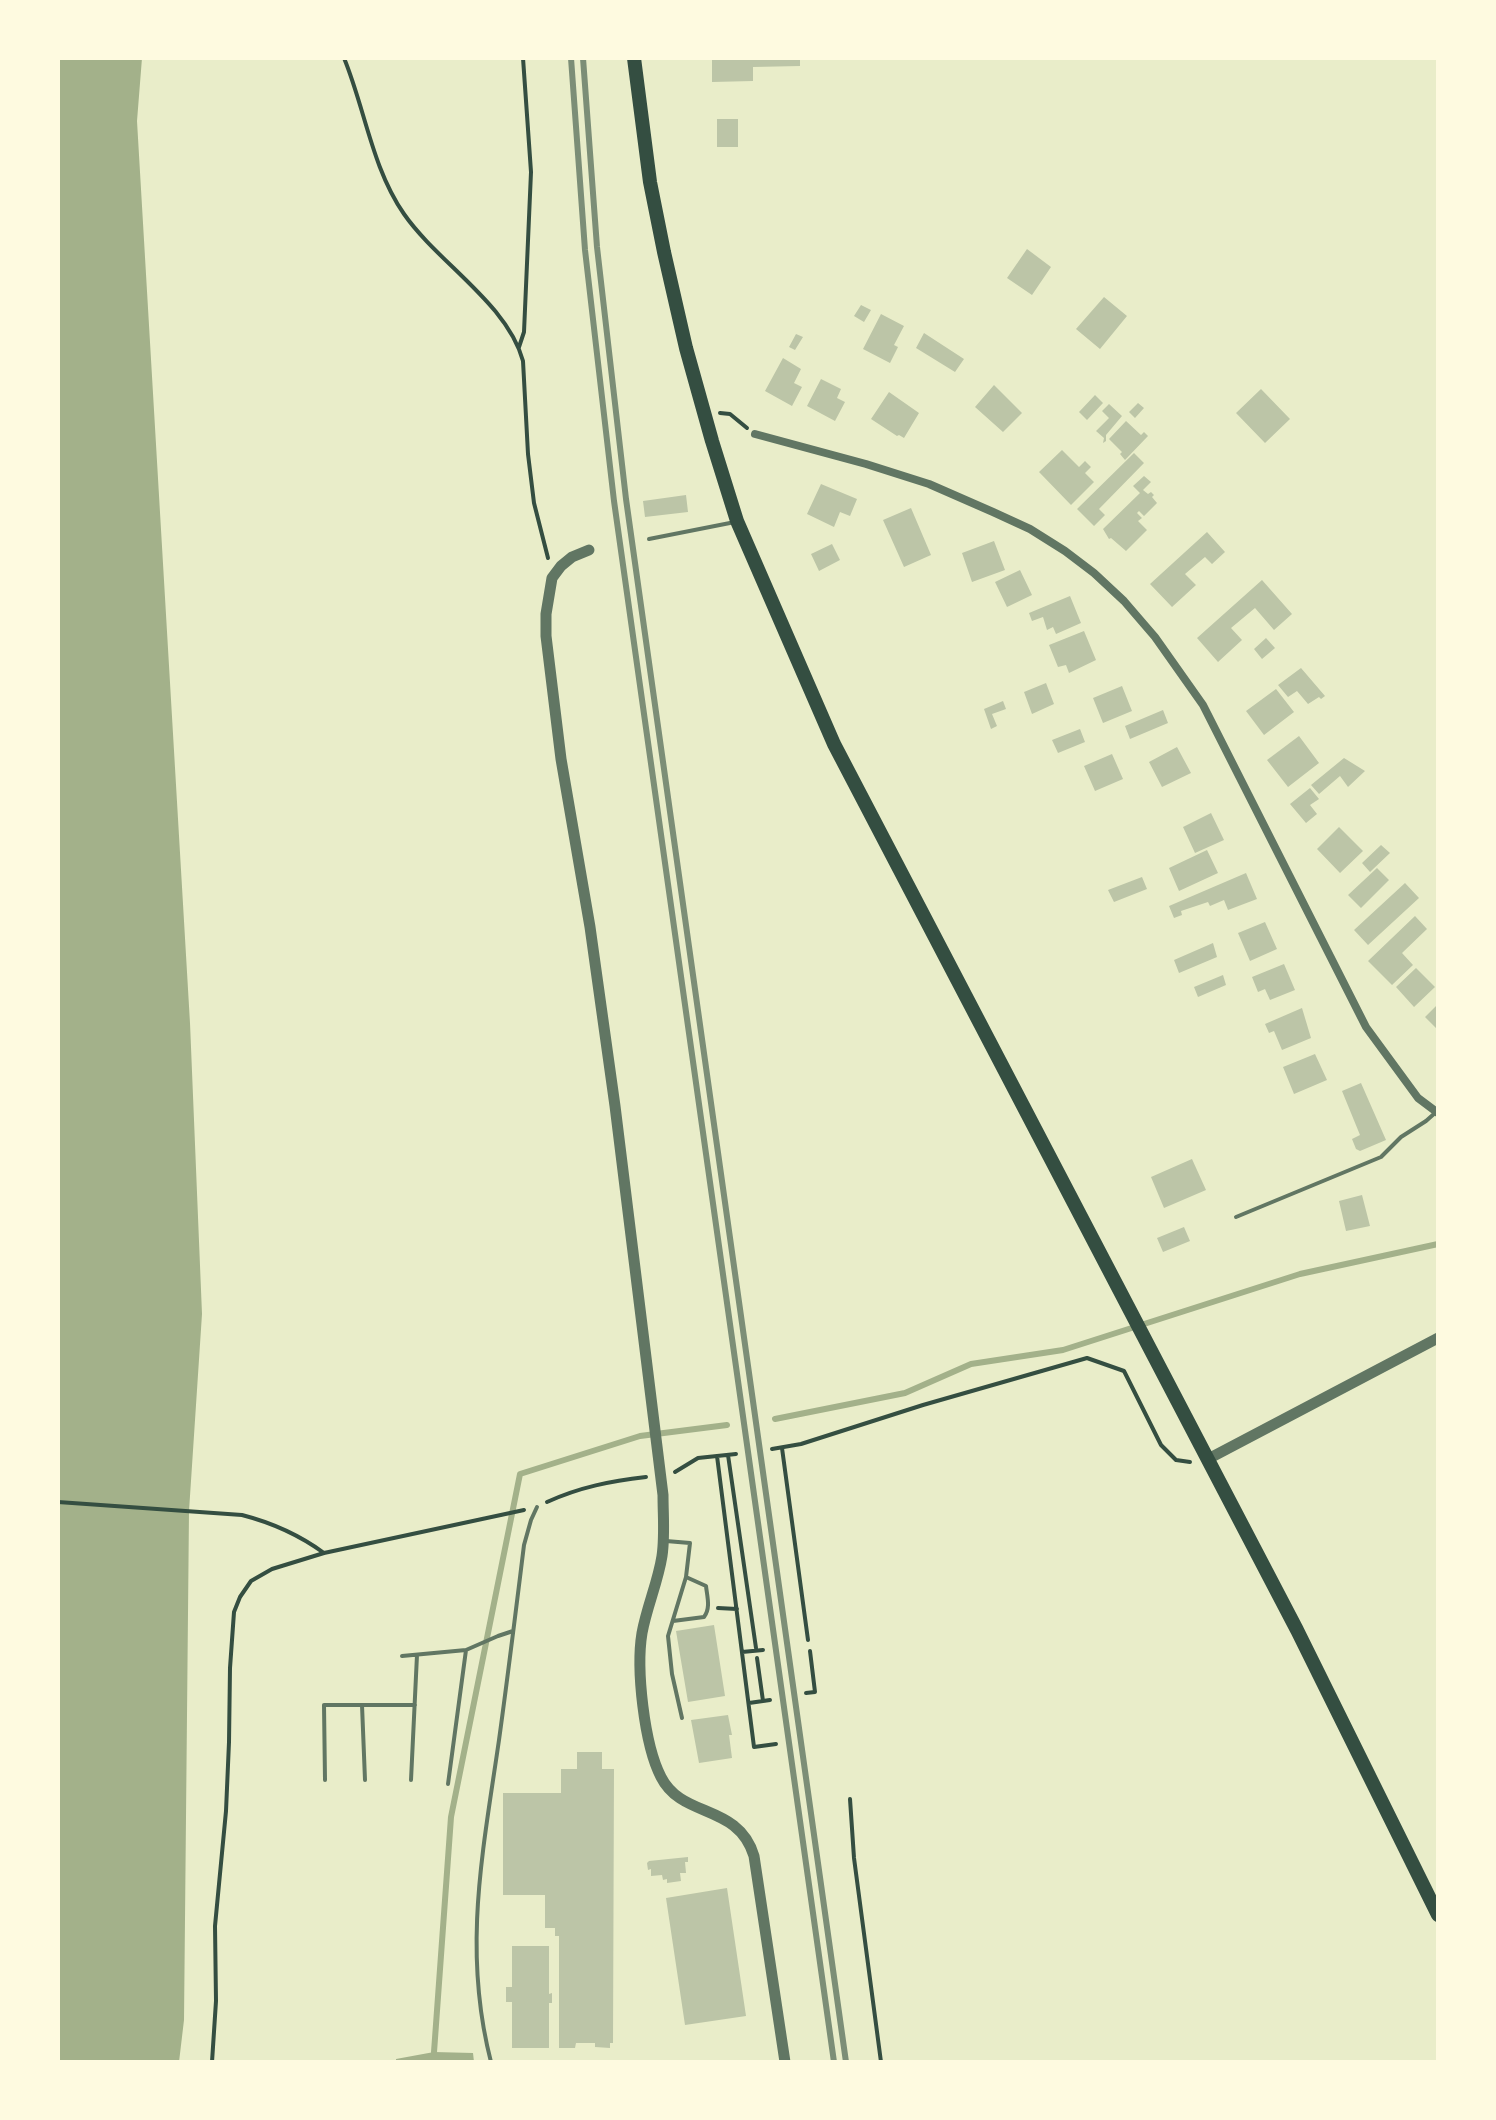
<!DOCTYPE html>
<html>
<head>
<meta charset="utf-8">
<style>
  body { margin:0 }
  #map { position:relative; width:1496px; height:2120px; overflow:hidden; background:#e9edc9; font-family:"Space Grotesk",sans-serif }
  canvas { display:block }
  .frame { position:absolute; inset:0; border:60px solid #fefae0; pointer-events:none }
</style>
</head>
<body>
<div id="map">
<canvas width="1496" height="2120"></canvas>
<div class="frame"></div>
</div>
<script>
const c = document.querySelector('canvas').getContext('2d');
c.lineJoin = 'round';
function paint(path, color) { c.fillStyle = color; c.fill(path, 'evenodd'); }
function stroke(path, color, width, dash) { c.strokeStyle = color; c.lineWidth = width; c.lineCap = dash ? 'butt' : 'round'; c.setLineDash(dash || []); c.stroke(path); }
const water = new Path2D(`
  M58 58H142L137 121 190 1023 202 1314 189 1511 184 2020 179 2062H58Z
  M434 2052 473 2053 474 2062H396V2059Z`);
const stream = new Path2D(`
  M775 1419 905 1393 971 1364 1063 1350 1300 1274 1438 1244
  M434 2052 451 1817 520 1474 640 1436 727 1425`);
const building = new Path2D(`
  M712 58H800V66L753 67V81L712 82Z
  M717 119H738V147H717Z
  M1027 249 1051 267 1032 295 1007 278Z
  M1104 297 1127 316 1100 349 1076 329Z
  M861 305 871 310 864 322 854 316Z
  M881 314 904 326 894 345 898 347 890 363 863 349Z
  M924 333 964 359 955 372 916 348Z
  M796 334 803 337 795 350 789 347Z
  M783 358 801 369 794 383 802 387 792 406 765 391Z
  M821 379 841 389 837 398 845 402 835 421 807 406Z
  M994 385 1022 413 1003 432 975 407Z
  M1261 389 1290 419 1265 443 1236 413Z
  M889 392 919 413 904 438 899 435 897 436 871 419Z
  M1095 395 1103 403 1087 420 1079 412Z
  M1138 403 1144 408 1135 418 1129 412Z
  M1109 404 1122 416 1106 435V441L1103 443 1104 438 1096 431 1109 418 1102 411Z
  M1126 421 1141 435 1144 432 1148 436 1125 460 1120 454 1122 452 1109 439Z
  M1062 450 1079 467 1085 461 1091 467 1085 473 1094 482 1071 505 1039 472Z
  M1134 453 1144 463 1099 509 1105 515 1094 526 1077 509Z
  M1144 476 1151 482 1143 490 1148 494 1151 492 1154 495 1152 497 1157 503 1144 516 1139 511 1137 513 1142 518 1138 521 1147 530 1126 551 1111 538 1109 539 1103 529 1140 493 1133 486Z
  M821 484 857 499 850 516 840 512 834 527 807 514Z
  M686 495 688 512 645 517 643 501Z
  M911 508 931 555 904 567 883 520Z
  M1207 532 1225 552 1212 564 1205 557 1185 574 1196 585 1172 607 1150 584Z
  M994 541 1005 570 972 582 962 553Z
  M832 544 840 560 819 571 811 554Z
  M1020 570 1032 595 1007 607 995 582Z
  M1262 580 1292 614 1274 630 1255 608 1231 628 1242 640 1218 662 1197 638Z
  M1070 596 1081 623 1056 634 1053 627 1047 630 1043 617 1032 621 1029 613Z
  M1084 631 1096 660 1069 673 1066 665 1058 667 1049 645Z
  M1266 638 1275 648 1262 659 1254 649Z
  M1301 668 1325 696 1321 699 1319 697 1308 704 1297 691 1288 697 1278 685Z
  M1046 683 1054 704 1032 714 1024 692Z
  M1122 686 1132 711 1103 723 1093 698Z
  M1276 689 1294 712 1264 735 1246 711Z
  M1003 701 1006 709 992 714 997 726 991 729 984 709Z
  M1163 710 1168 723 1130 739 1125 726Z
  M1080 729 1085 742 1058 753 1052 740Z
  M1299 736 1319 763 1288 787 1267 760Z
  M1177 747 1191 773 1162 787 1149 762Z
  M1112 754 1123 779 1095 791 1084 766Z
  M1344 758 1365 771 1348 787 1340 776 1319 794 1311 785Z
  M1310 788 1319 799 1310 805 1317 814 1306 823 1290 804Z
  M1211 813 1224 840 1195 853 1183 827Z
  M1339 827 1363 851 1340 873 1317 849Z
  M1381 845 1390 853 1370 872 1362 863Z
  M1207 850 1218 873 1179 891 1169 868Z
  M1377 868 1389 880 1361 908 1348 895Z
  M1246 873 1257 899 1228 910 1224 900 1210 906 1208 902 1181 911 1182 915 1174 918 1169 906Z
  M1142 877 1147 889 1114 902 1108 890Z
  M1405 883 1419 898 1368 945 1354 930Z
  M1415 916 1427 929 1402 953 1413 965 1392 985 1368 961Z
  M1265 922 1277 949 1250 961 1238 933Z
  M1213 943 1217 957 1179 973 1174 960Z
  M1284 964 1295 990 1270 1000 1265 989 1258 992 1252 977Z
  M1416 968 1435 987 1414 1007 1396 987Z
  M1223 975 1226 985 1198 997 1194 987Z
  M1438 1004V1030L1425 1017Z
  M1302 1008 1311 1038 1282 1050 1274 1031 1269 1033 1265 1024Z
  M1315 1054 1327 1080 1294 1094 1283 1067Z
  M1361 1083 1386 1140 1360 1151 1356 1149 1352 1139 1360 1135 1342 1091Z
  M1192 1159 1206 1190 1164 1208 1151 1177Z
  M1362 1195 1370 1226 1346 1231 1339 1201Z
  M1184 1227 1190 1241 1163 1252 1157 1238Z
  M714 1625 725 1696 688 1702 676 1631Z
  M728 1715 732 1735H729L732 1758 699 1763 691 1720Z
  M577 1752H602V1769H614L613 2043H610V2048L595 2047V2043H576L575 2048H559V1936H555V1928H545V1895H503V1793H561V1769H577Z
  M688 1857V1862H685L686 1873H680L681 1881 667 1883V1879L663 1880 662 1875 651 1876V1869L648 1870 647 1863 649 1861Z
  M727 1888 746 2016 685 2025 666 1898Z
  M512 1946H549V1994L552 1993V2003H549V2048H512V2002H506V1987H512Z`);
const path = new Path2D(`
  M344 58C365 109 372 168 404 214 438 263 507 303 523 361L528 454 534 503 548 558
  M519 347 524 332 531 172 523 58
  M720 413 730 414 747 428
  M782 1448 808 1640
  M772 1449 801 1444 923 1405 1087 1358 1124 1371 1161 1445 1176 1460 1190 1462
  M728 1455 756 1648
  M717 1456 736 1454
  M675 1472 698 1458 717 1456 754 1747 776 1744
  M58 1502 242 1515C273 1523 298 1534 324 1553
  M547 1502C580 1487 611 1481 646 1477
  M718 1608 737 1609
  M742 1652 763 1650
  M757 1658 763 1701
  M806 1693 815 1692 810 1651
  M749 1703 770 1700
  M850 1799 854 1858 881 2062
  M212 2062 216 2001 215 1926 226 1811 229 1742 230 1668 234 1612 240 1597 251 1581 272 1569 324 1553 524 1510`);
const service = new Path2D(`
  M649 539 735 522
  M1236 1217 1381 1157 1401 1137 1426 1121 1435 1113
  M666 1541 690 1543 686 1577 668 1636 672 1674 682 1718
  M673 1621 704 1617C711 1608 707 1596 706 1586L686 1577
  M402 1656 466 1650
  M362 1705 365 1780
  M325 1780 324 1705H415
  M411 1780 417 1655
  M448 1784 466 1650 498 1636 513 1631
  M491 2062C462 1950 483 1851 499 1740 508 1675 516 1610 524 1545L531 1520 537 1507`);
const minor = new Path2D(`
  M755 434 866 464 929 484 993 512 1030 529 1065 551 1094 573 1124 601 1155 637 1203 705 1366 1027 1418 1098 1438 1113`);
const tertiary = new Path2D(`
  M589 550 572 557 561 566 552 578 546 614V636L561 759 590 927 615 1106 663 1495C663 1515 665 1536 662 1556 658 1582 647 1606 642 1633 636 1669 644 1744 661 1777 682 1819 738 1803 754 1856L785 2062
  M1208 1459 1438 1338`);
const primary = new Path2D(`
  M634 58 650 182 664 252 686 348 712 441 737 521 834 744 1297 1630 1438 1915`);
const rail = new Path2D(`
  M571 58 585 250 614 501 834 2062
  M583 58 597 247 626 499 846 2062`);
paint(water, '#a3b18a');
stroke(stream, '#a3b18a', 6);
paint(building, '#bcc5a7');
stroke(path, '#344e41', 4);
stroke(service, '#617663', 4);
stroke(minor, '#617663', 8);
stroke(tertiary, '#617663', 11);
stroke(primary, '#344e41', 14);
stroke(rail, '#7c8e77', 6);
</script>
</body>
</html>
